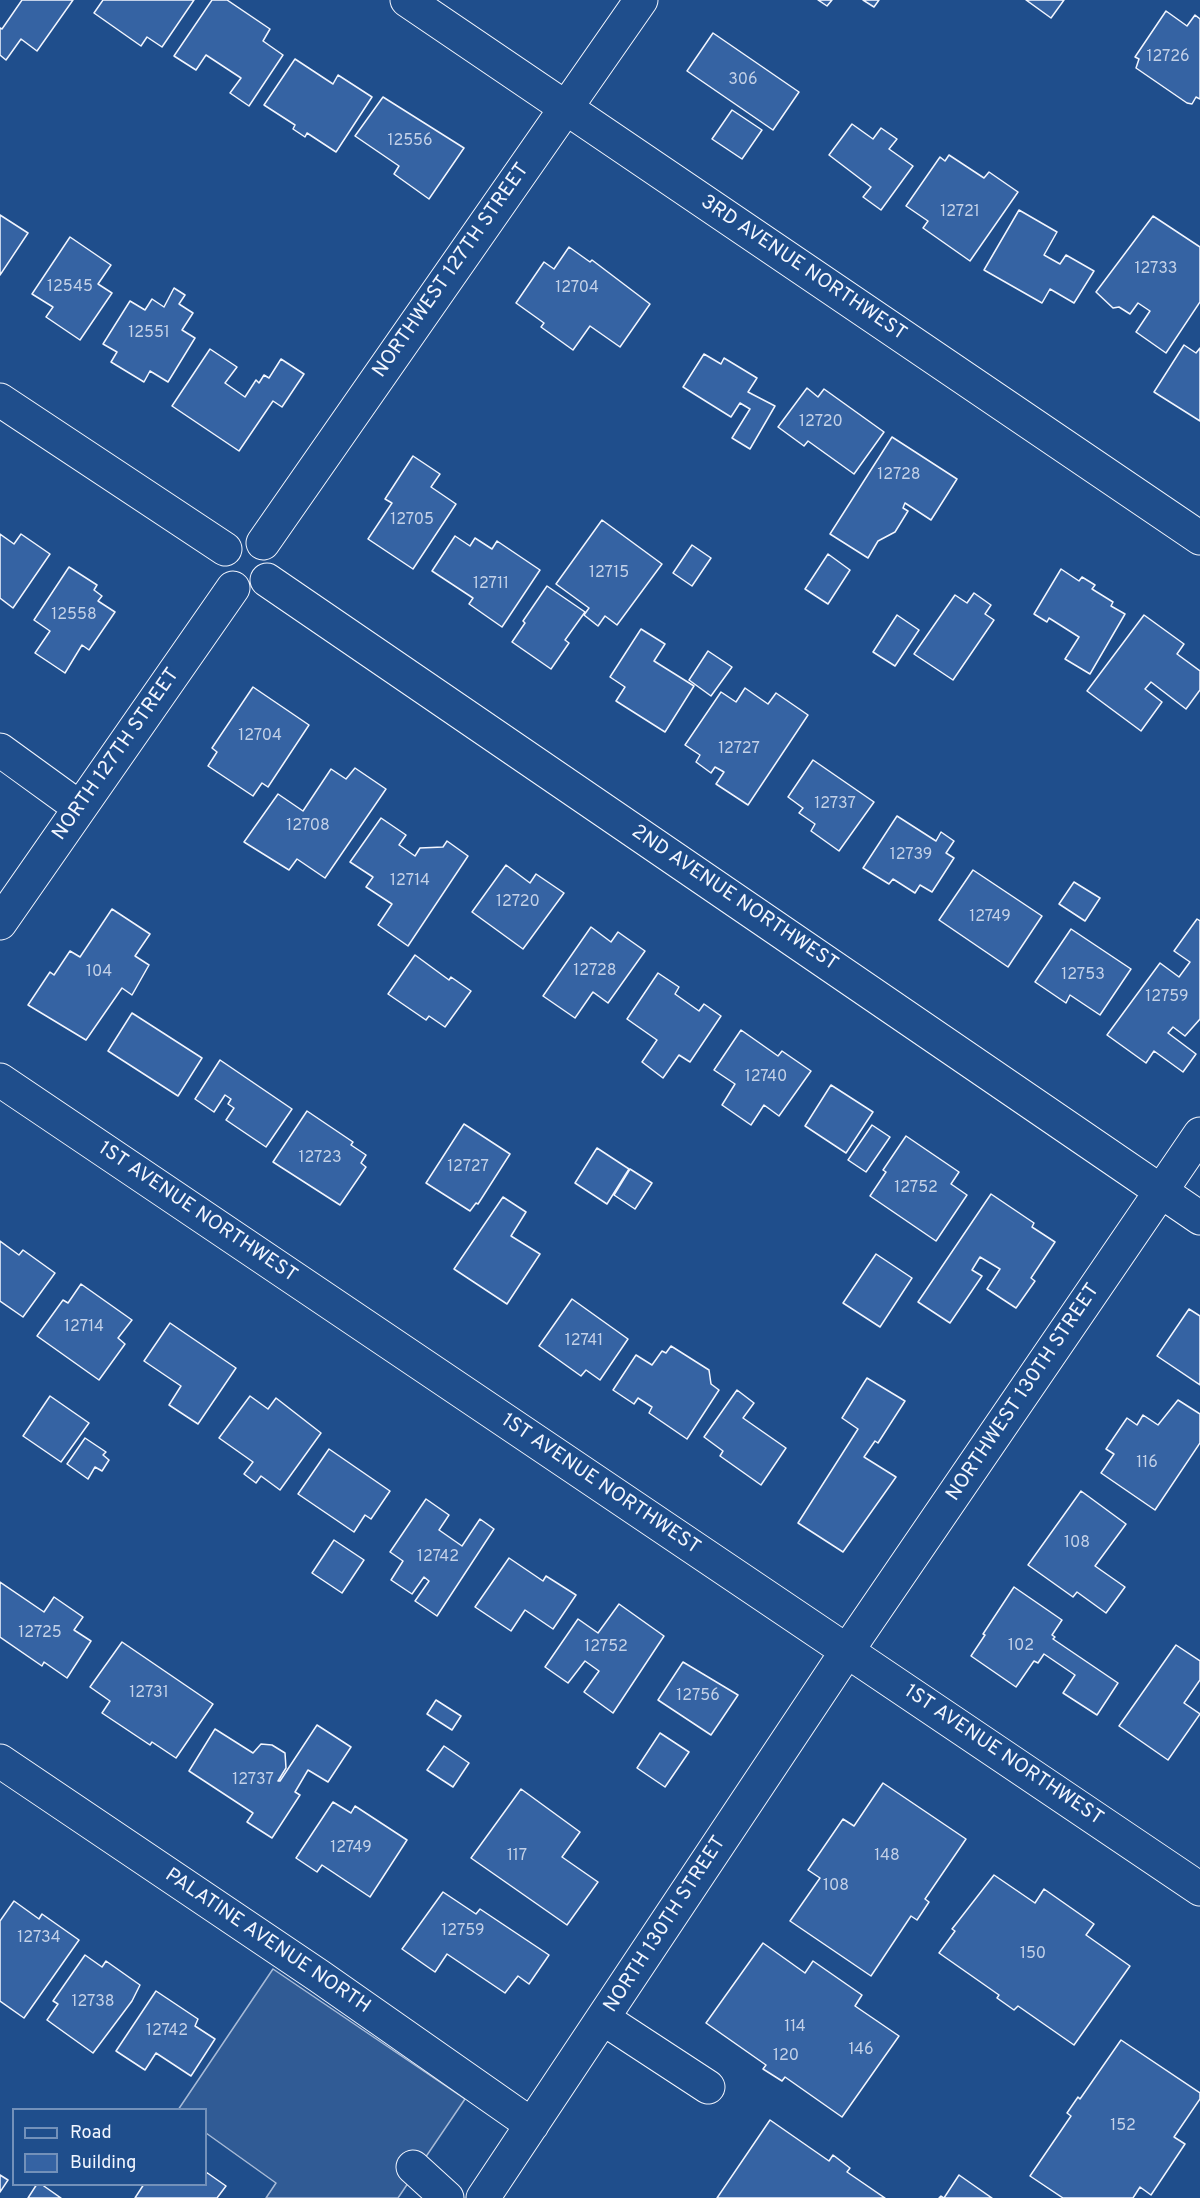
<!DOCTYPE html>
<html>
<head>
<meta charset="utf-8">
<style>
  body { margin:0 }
  #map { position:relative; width:1200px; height:2198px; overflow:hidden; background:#1f4e8c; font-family:Overpass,sans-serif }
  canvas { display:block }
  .legend { position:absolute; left:12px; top:2108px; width:195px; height:78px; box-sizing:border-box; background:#1f4e8c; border:2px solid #7391ba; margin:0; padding:8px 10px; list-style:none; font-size:18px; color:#f2f6ff }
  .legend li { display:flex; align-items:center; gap:12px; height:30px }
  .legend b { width:30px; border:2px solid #7391ba }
</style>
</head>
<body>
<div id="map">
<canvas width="1200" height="2198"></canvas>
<ul class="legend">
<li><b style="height:8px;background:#1f4e8c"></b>Road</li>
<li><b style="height:16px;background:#3563a3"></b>Building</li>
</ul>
</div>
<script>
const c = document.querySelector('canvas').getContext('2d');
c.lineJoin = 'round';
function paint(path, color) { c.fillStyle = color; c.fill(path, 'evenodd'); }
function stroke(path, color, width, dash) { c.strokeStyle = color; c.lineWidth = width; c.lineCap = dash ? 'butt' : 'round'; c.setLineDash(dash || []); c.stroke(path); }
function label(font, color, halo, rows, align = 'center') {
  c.font = font + ' Overpass,sans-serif'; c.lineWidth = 4.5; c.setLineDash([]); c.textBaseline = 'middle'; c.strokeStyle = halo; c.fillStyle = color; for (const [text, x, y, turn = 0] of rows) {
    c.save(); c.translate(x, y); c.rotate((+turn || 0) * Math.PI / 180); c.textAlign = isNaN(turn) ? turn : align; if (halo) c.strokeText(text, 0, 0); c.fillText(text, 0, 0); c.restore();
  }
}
const parking = new Path2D(`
  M273 1969 465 2099 398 2198H266L276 2183 206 2133V2110H178Z`);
const building = new Path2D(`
  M22 0H73L37 51 21 39 6 60 0 55V28L2 29Z
  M103 0H194L162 47 147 37 141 46 94 13Z
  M212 0H227L270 29 263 41 283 55 249 106 230 93 241 78 206 55 196 70 174 56Z
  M818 0H832L827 6Z
  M863 0H879L874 7Z
  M1026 0H1064L1051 18Z
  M1166 11 1187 26 1195 15 1200 19V99L1196 97 1192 104 1187 103 1136 68 1139 59 1135 57Z
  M713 33 799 92 773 130 687 71Z
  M295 59 333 84 338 75 372 97 336 152 307 133 305 137 293 129 295 125 264 105Z
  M383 97 464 148 429 199 394 174 399 166 355 136Z
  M732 110 762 130 742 159 712 139Z
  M852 124 873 139 881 128 897 139 889 149 913 166 881 210 863 197 871 187 829 155Z
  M949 155 984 178 989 172 1018 192 970 261 923 228 928 221 906 206 940 157 945 161Z
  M1019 210 1057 232 1044 255 1060 264 1066 255 1094 271 1074 303 1050 289 1042 303 984 270Z
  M0 215 28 233 0 275Z
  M1153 216 1200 247V302L1166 353 1136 332 1150 311 1138 303 1130 314 1119 307 1113 308 1096 292Z
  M70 237 111 265 98 284 112 293 80 340 46 317 53 307 32 294Z
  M569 247 590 262 592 260 650 304 620 347 590 326 573 350 541 327 544 323 516 303 544 262 554 269Z
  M174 288 185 295 179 304 193 313 182 330 195 338 168 382 150 371 144 382 111 362 117 352 103 344 130 301 145 310 152 299 164 307Z
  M1184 345 1196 353 1200 348V421L1154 392Z
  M210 349 237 367 225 383 245 397 256 380 259 383 264 375 269 378 281 359 304 374 282 407 273 401 239 451 172 406Z
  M704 354 721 364 724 358 757 378 748 392 775 406 750 449 732 438 750 409 740 403 731 417 683 387Z
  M807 388 818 397 824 389 884 432 854 474 808 441 804 446 778 427Z
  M892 437 957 479 931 520 905 503 903 508 908 511 895 532 878 541 868 558 830 534Z
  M413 456 440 474 431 487 456 504 413 569 368 539 392 503 385 499Z
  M602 520 662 564 617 625 605 616 598 626 584 615 589 608 556 584Z
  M0 534 14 544 21 534 50 554 13 608 0 598Z
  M455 536 470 546 475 538 492 549 497 541 540 570 502 627 469 604 473 598 432 571Z
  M692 545 711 558 692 586 673 573Z
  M828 554 850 570 828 604 805 589Z
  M69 567 97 585 94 590 102 596 98 601 115 612 89 650 82 645 65 673 35 653 50 631 34 620Z
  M1061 569 1079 581 1082 577 1095 585 1092 589 1113 602 1111 606 1125 614 1090 674 1065 659 1079 637 1049 618 1047 622 1034 614Z
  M547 586 585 612 565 640 569 643 551 669 512 642 525 623 523 621Z
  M974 593 991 605 985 614 994 620 953 680 914 654 955 595 967 603Z
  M897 615 919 630 895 666 873 652Z
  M1144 615 1184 644 1177 654 1200 671V690L1186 709 1151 682 1145 689 1162 702 1141 731 1087 691Z
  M641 629 665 644 654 661 694 686 665 732 616 701 625 687 610 677Z
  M708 651 732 667 711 696 689 680Z
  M253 687 309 725 268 787 262 783 253 796 208 766 217 752 212 748Z
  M745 688 768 704 776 693 808 715 748 805 716 784 724 772 715 767 711 773 696 762 700 755 685 745 721 692 736 702Z
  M813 760 874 802 839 851 811 831 815 824 799 813 803 808 788 797Z
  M355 768 386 789 325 878 297 859 289 870 244 842 278 794 303 811 331 769 346 779Z
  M897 816 936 841 941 832 954 841 946 853 954 858 932 892 920 885 915 893 893 879 889 884 863 868Z
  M381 818 406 835 399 845 415 856 420 848 443 847 447 841 468 856 408 946 378 925 392 904 366 887 373 877 350 862Z
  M506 865 530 883 536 874 564 893 523 949 472 912Z
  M973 870 1042 916 1008 967 939 920Z
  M1074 882 1100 898 1085 921 1059 904Z
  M112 909 150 934 135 956 149 965 132 995 122 988 86 1040 28 1005 50 972 54 975 70 951 80 957Z
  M1197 919 1200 921V1019L1185 1036 1173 1027 1168 1033 1196 1054 1183 1072 1154 1051 1146 1063 1107 1035 1160 963 1179 977 1190 962 1174 951Z
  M591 927 611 942 618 932 645 951 608 1003 593 992 575 1018 543 996Z
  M1071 929 1131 969 1100 1015 1070 995 1066 1003 1035 982Z
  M415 955 449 980 451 977 471 991 445 1027 429 1016 426 1020 388 994Z
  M658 973 679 987 675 994 699 1011 704 1004 721 1016 690 1062 679 1055 663 1078 642 1062 657 1040 627 1019Z
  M132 1013 202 1058 178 1096 108 1051Z
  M741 1030 778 1056 782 1051 811 1071 779 1116 764 1105 751 1125 722 1105 735 1084 714 1070Z
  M220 1060 292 1109 266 1147 226 1120 234 1108 228 1104 231 1099 225 1095 214 1112 195 1099Z
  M831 1085 873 1112 846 1153 805 1126Z
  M307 1111 353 1142 351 1145 366 1155 361 1163 366 1167 340 1205 273 1162Z
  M464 1124 510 1154 478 1204 476 1203 470 1211 426 1183Z
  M872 1125 890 1137 866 1172 848 1160Z
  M906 1136 959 1172 951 1184 967 1195 936 1241 870 1196 886 1172 883 1170Z
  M597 1148 629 1169 607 1204 575 1183Z
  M630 1169 652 1183 635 1209 614 1195Z
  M991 1194 1034 1223 1032 1227 1055 1242 1031 1278 1035 1281 1016 1308 987 1289 1000 1269 980 1257 972 1270 982 1276 950 1323 918 1302Z
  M503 1197 526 1212 511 1236 540 1254 507 1304 454 1269Z
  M0 1241 19 1255 23 1250 55 1273 23 1317 0 1301Z
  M876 1254 912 1278 880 1327 843 1303Z
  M81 1284 132 1320 118 1338 125 1344 99 1380 37 1336 63 1300 68 1303Z
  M572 1299 628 1339 600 1380 586 1370 581 1376 539 1346Z
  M1189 1309 1200 1316V1385L1157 1356Z
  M170 1323 236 1368 198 1424 169 1405 181 1386 144 1361Z
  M671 1346 709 1370 711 1384 719 1390 687 1439 649 1413 652 1407 638 1398 634 1404 613 1390 636 1355 652 1365 662 1351 666 1353Z
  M867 1378 905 1401 878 1443 875 1441 864 1457 896 1477 843 1552 798 1523 858 1429 842 1418Z
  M737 1390 754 1403 743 1418 786 1448 761 1485 720 1456 723 1451 704 1437Z
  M50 1396 89 1423 61 1462 23 1436Z
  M250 1396 268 1409 276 1398 321 1433 280 1490 261 1476 256 1483 244 1474 253 1462 219 1438Z
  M1178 1400 1200 1414V1443L1155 1510 1101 1473 1114 1454 1106 1449 1127 1418 1137 1425 1143 1415 1158 1425Z
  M85 1438 106 1452 103 1455 109 1460 102 1471 95 1467 88 1479 67 1464Z
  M329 1449 390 1491 371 1519 365 1515 354 1532 298 1494Z
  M1081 1491 1126 1524 1095 1566 1125 1587 1106 1613 1077 1592 1073 1597 1028 1565Z
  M426 1499 449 1515 439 1530 462 1546 480 1519 494 1529 437 1616 415 1601 429 1581 424 1577 412 1594 391 1580 403 1561 390 1552Z
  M334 1540 364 1560 342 1593 312 1573Z
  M509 1558 543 1581 546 1576 576 1595 553 1629 525 1610 511 1631 475 1607Z
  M0 1582 44 1612 54 1597 83 1617 74 1630 91 1641 67 1678 44 1662 42 1666 0 1637Z
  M1014 1587 1062 1620 1052 1635 1055 1637 1053 1639 1118 1683 1097 1715 1063 1693 1075 1675 1044 1654 1038 1663 1034 1661 1016 1687 971 1656 985 1635 983 1634Z
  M619 1604 664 1636 613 1713 584 1692 599 1671 585 1661 568 1683 545 1667 578 1619 598 1633Z
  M122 1642 213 1704 176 1758 152 1742 150 1745 102 1713 110 1701 90 1687Z
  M1176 1645 1200 1661V1680L1184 1703 1200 1714 1168 1760 1119 1726Z
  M683 1662 738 1695 711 1735 658 1700Z
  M436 1700 461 1716 452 1730 427 1714Z
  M317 1725 351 1747 328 1782 308 1770 295 1792 300 1795 272 1838 247 1822 253 1813 189 1771 215 1729 253 1753 261 1744 272 1745 285 1753 286 1768 278 1781H280Z
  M660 1733 689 1752 665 1787 637 1768Z
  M444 1746 469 1763 453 1787 427 1770Z
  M883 1783 966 1839 925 1899 929 1902 917 1920 911 1916 871 1976 790 1921 820 1878 808 1870 843 1819 854 1826Z
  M521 1789 580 1832 562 1857 598 1882 567 1925 471 1858Z
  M333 1802 351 1813 355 1806 407 1840 370 1897 322 1865 317 1872 296 1858Z
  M994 1875 1035 1903 1044 1889 1094 1924 1086 1935 1130 1966 1074 2045 1018 2006 1014 2010 997 1998 999 1995 939 1953 955 1931 952 1929Z
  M443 1892 476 1914 480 1909 549 1955 529 1984 518 1976 505 1993 447 1954 435 1972 402 1949Z
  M14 1901 39 1919 42 1914 79 1940 24 2018 0 2001V1921Z
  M763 1943 805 1973 813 1961 862 1995 855 2006 899 2036 842 2117 785 2077 782 2081 763 2069 766 2065 706 2023Z
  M85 1955 102 1967 106 1961 140 1985 132 2001 93 2053 47 2020 58 2004 53 2001Z
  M156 1991 198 2019 195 2026 215 2039 191 2076 156 2053 145 2070 116 2051Z
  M1121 2040 1200 2093V2099L1174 2137 1185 2144 1151 2195 1140 2187 1133 2198H1063L1030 2176 1071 2116 1067 2113 1078 2097 1080 2099Z
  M770 2120 829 2161 833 2155 850 2168 847 2172 885 2198H717Z
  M206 2172 226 2186 217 2198H135L144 2184H206Z
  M0 2175 8 2180 0 2192Z
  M959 2175 992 2198H939L941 2196 944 2198Z
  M37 2184H41L61 2198H28Z`);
const minor = new Path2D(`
  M407 0 1200 538
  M0 400 225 549
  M263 543 641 0
  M267 580 1200 1218
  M0 750 80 808
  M0 923 233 588
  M0 1080 1200 1889
  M0 1761 319 1976 532 2125
  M604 2019 708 2087
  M413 2167 447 2198
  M483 2198 847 1651 1200 1134`);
const numberNames = [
  ["12726",1168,58],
  ["306",743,81],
  ["12556",410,142],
  ["12721",960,213],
  ["12733",1156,270],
  ["12545",70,288],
  ["12704",577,289],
  ["12551",149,334],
  ["12720",821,423],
  ["12728",899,476],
  ["12705",412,521],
  ["12715",609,574],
  ["12711",491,585],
  ["12558",74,616],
  ["12704",260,737],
  ["12727",739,750],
  ["12737",835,805],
  ["12708",308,827],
  ["12739",911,856],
  ["12714",410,882],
  ["12720",518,903],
  ["12749",990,918],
  ["12728",595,972],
  ["104",99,973],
  ["12753",1083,976],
  ["12759",1167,998],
  ["12740",766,1078],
  ["12723",320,1159],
  ["12727",468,1168],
  ["12752",916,1189],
  ["12714",84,1328],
  ["12741",584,1342],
  ["116",1147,1464],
  ["108",1077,1544],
  ["12742",438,1558],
  ["12725",40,1634],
  ["102",1021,1647],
  ["12752",606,1648],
  ["12731",149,1694],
  ["12756",698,1697],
  ["12737",253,1781],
  ["12749",351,1849],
  ["117",517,1857],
  ["148",887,1857],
  ["108",836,1887],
  ["12759",463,1932],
  ["12734",39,1939],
  ["150",1033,1955],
  ["12738",93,2003],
  ["114",795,2028],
  ["12742",167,2032],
  ["146",861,2051],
  ["120",786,2057],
  ["152",1123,2127]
];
const streetNames = [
  ["3RD AVENUE NORTHWEST",803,269,34],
  ["NORTHWEST 127TH STREET",452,271,-55],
  ["NORTH 127TH STREET",117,755,-55],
  ["2ND AVENUE NORTHWEST",734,899,34],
  ["1ST AVENUE NORTHWEST",197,1213,34],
  ["NORTHWEST 130TH STREET",1024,1393,-56],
  ["1ST AVENUE NORTHWEST",600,1485,34],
  ["1ST AVENUE NORTHWEST",1003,1756,34],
  ["NORTH 130TH STREET",666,1925,-57],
  ["PALATINE AVENUE NORTH",267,1942,34]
];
paint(parking, '#305b95');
stroke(parking, '#a8bbd7', 1.5);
paint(building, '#3563a3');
stroke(building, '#f2f6ff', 1.5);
stroke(minor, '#f2f6ff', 35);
stroke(minor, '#1f4e8c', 33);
label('16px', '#c3d1e8', null, numberNames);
label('20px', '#f2f6ff', '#1f4e8c', streetNames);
</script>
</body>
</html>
